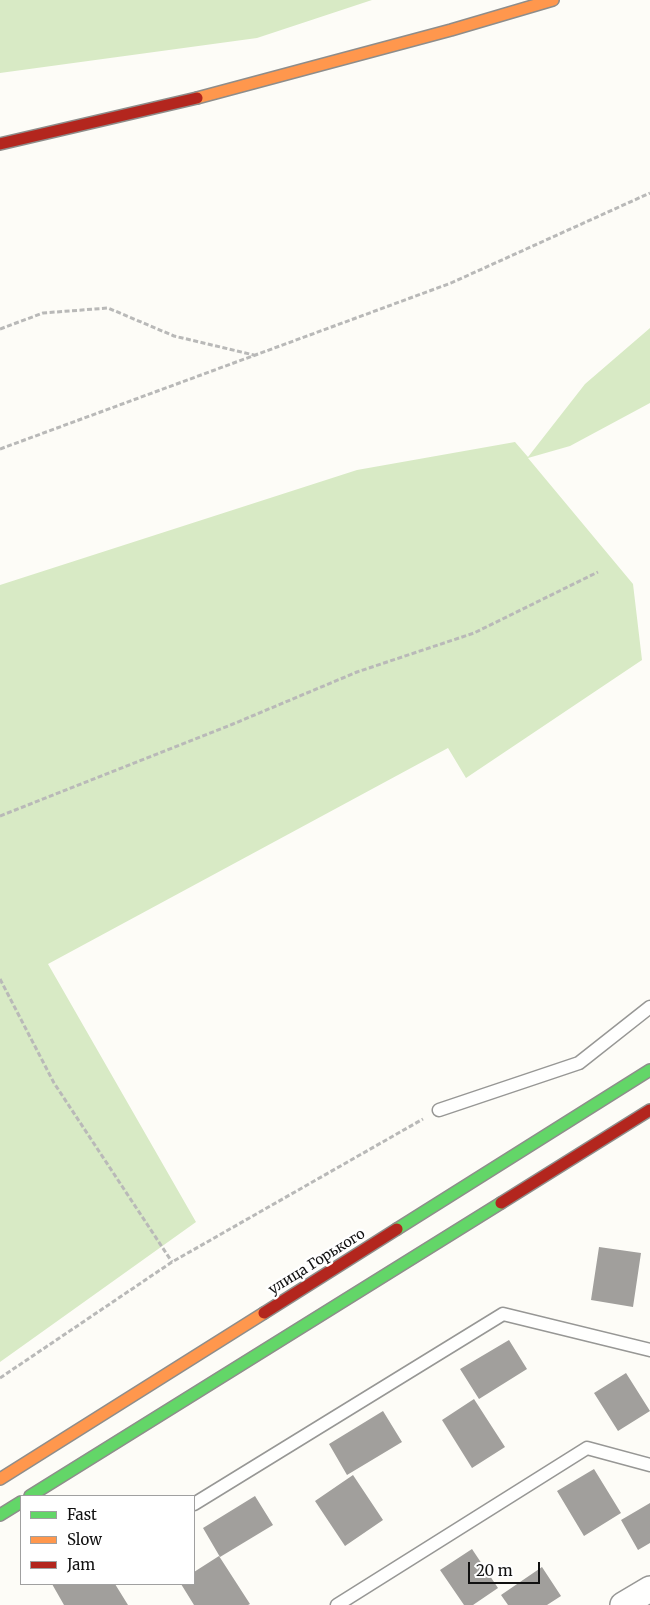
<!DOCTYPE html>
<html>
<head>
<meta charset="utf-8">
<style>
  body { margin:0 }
  #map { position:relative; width:650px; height:1605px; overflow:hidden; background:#fdfcf7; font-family:Merriweather,serif }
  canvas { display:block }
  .legend { position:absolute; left:20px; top:1495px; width:175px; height:90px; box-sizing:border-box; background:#fff; border:1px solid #a0a0a0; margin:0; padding:6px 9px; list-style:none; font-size:15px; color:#111 }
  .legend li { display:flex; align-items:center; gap:10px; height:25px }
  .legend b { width:25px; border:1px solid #a0a0a0 }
  .scale { position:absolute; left:468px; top:1562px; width:72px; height:22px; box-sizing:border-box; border:2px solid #111; border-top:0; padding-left:6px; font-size:15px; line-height:18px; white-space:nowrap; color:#111; -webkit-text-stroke:4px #fff; paint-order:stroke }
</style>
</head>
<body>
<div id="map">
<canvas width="650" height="1605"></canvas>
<ul class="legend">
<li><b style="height:6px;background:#63d668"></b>Fast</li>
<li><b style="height:6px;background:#ff974d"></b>Slow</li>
<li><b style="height:6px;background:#b3261e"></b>Jam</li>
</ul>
<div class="scale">20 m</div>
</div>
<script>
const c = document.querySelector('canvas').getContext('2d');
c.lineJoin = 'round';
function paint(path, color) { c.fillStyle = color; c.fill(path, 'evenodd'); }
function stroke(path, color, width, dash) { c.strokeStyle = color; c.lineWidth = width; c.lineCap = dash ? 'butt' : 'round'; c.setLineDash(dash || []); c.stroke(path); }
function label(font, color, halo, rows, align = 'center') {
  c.font = font + ' Merriweather,serif'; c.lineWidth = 5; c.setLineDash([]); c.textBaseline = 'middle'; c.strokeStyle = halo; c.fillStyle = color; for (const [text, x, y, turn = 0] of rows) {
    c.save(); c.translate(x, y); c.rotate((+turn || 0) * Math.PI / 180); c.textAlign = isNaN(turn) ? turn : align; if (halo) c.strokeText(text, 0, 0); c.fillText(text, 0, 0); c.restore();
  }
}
const forest = new Path2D(`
  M0 0H372L257 38 0 73Z
  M650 328V403L570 446 528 458 633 584 642 660 466 778 448 748 48 964 196 1222 0 1362V585L357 470 515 442 528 457 585 384Z`);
const building = new Path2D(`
  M599 1247 641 1253 633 1307 591 1300Z
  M509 1340 527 1369 479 1399 460 1369Z
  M626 1373 650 1411 618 1431 594 1393Z
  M474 1399 505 1447 472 1468 442 1420Z
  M383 1411 402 1442 347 1475 329 1444Z
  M594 1469 621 1513 584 1536 557 1491Z
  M353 1475 383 1520 345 1546 315 1501Z
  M255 1496 273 1525 220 1557 203 1528Z
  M650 1503V1543L638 1550 621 1520Z
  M472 1549 498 1588 473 1605H464L440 1570Z
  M219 1556 250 1604 248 1605H194L181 1584H194V1572Z
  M542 1567 561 1596 547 1605H508L501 1595Z
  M52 1584H115L128 1605H64Z`);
const path = new Path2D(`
  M0 329 43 313 108 308 174 336 254 355
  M0 449 451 283 650 193
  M0 816 233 724 357 672 474 633 598 572
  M0 979 54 1083 172 1262
  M0 1378 172 1262 423 1119`);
const lane = new Path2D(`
  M439 1110 579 1063 650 1007
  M194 1504 503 1314 650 1350
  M337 1605 587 1448 650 1465`);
const street = new Path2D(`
  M623 1605 650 1589`);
const fast = new Path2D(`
  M397 1229 650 1070
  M30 1496 501 1203
  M0 1515 21 1502`);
const slow = new Path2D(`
  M197 98 451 30 553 0
  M0 1479 264 1313`);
const jam = new Path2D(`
  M0 144 197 98
  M501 1203 650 1110
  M264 1313 397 1229`);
const streetNames = [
  ["улица Горького",317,1262,-32]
];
paint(forest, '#d8eac5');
paint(building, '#a19f9c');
stroke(lane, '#979795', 15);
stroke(street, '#979795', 28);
stroke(fast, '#8e8d8b', 14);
stroke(slow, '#8e8d8b', 14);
stroke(jam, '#8e8d8b', 14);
stroke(path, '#b9b9b8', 3, [5, 2.5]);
stroke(lane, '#fffffe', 12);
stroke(street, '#fffffe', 25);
stroke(fast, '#63d668', 11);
stroke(slow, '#ff974d', 11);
stroke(jam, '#b3261e', 11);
label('14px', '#111', '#fff', streetNames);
</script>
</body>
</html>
